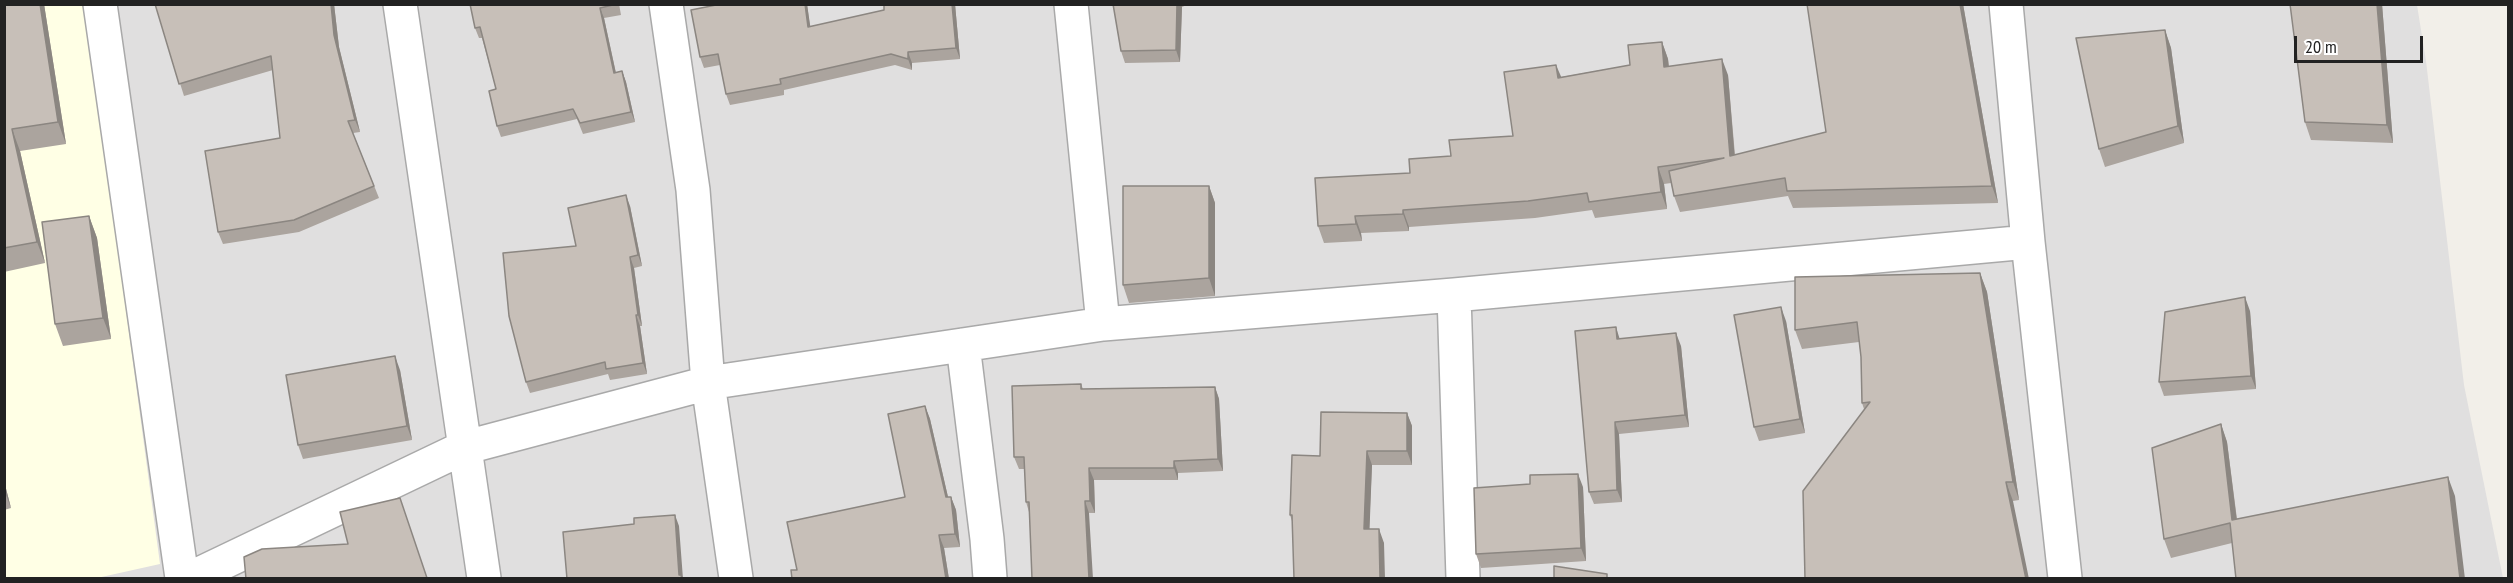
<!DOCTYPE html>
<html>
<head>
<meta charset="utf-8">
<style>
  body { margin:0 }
  #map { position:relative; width:2513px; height:583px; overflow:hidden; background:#f2efe9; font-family:"PT Sans Narrow",sans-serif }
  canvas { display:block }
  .frame { position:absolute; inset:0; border:6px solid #222; pointer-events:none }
  .scale { position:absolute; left:2294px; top:36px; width:129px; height:27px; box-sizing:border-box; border:3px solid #222; border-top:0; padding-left:8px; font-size:18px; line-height:21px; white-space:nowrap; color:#222; -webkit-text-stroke:4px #fff; paint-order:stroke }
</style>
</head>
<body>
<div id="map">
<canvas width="2513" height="583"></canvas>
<div class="frame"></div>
<div class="scale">20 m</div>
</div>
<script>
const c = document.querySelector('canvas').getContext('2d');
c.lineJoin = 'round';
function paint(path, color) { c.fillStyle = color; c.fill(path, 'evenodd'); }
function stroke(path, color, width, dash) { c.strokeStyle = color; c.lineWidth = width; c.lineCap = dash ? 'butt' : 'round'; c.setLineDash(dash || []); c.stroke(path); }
const residential = new Path2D(`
  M4 5H2417L2426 61 2464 385 2503 578H5Z`);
const education = new Path2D(`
  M4 5H85L160 564 97 578H5Z`);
const street = new Path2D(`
  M100 4 182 578
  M400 4 484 578
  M666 4 693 190 708 383 736 578
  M1071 4 1103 324
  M2006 4 2028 242 2065 578
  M1454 295 1463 578
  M963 345 987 539 990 578
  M191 578 463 448 708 383 1103 324 1454 295 2028 242`);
const wall = new Path2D(`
  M4 4H44L66 144 20 151 45 263 4 272Z
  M155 4H334L339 47 360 132 353 133 379 198 299 232 223 244 218 232 280 138 273 70 184 96Z
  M470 4H619L621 15 604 18 616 73 622 71 626 82 635 122 583 134 577 119 501 137 497 126 496 89 482 38H479L475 28Z
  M721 4H807L810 27 884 10V4H955L960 59 912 63V70L895 65 784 90V95L730 105 726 94 720 65 704 68 700 57Z
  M1113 4H1189L1182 7 1180 62 1125 63 1121 51Z
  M1795 4H1963L1998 203 1793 208 1788 196 1680 212 1674 196 1671 183 1664 184 1667 209 1595 218 1592 210 1535 218 1409 227V231L1361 233 1362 241 1324 243 1318 226 1410 173 1451 156 1513 136 1561 77 1630 65 1662 42 1668 59 1669 66 1728 75 1735 155 1826 132 1808 6H1796Z
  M2290 4H2382L2393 143 2311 140 2305 122Z
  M2165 30 2171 48 2184 143 2105 167 2099 149Z
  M1209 186 1215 203V296L1129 303 1123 285Z
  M630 206 642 266 634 268 642 326H640L647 374 610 380 608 374 530 393 526 382 576 246Z
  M89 216 97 238 111 339 63 346 55 324Z
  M1980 273 1987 292 2019 500 2013 501 1864 409 1862 403 1861 357 1859 342 1802 349 1795 330Z
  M2250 311 2256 389 2164 396 2159 382Z
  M1786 321 1805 433 1759 441 1754 427Z
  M1620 339 1681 346 1689 427 1619 434 1622 502 1594 504 1589 492Z
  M400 370 412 440 303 459 298 445Z
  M1081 384 1083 389 1215 387 1219 399 1223 471 1178 473V480H1094L1095 513 1029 512 1026 502 1025 469H1019L1014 457Z
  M925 406 930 419 948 497H951L956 510 960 547 944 548 949 579H792L797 570 905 497Z
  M1407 413 1412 426V465H1372L1369 529 1384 543 1292 521 1290 515 1320 456Z
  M2221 424 2227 442 2237 519 2455 496 2232 543 2171 558 2164 539Z
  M4 481 11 508 4 510Z
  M1583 487 1586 561 1481 568 1476 554Z`);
const shadedWall = new Path2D(`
  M40 4H44L66 144 58 122Z
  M331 4H334L339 47 360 132 355 120 334 35Z
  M805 4H807L812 38 808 27Z
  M952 4H955L960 59 956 48Z
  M1177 4H1181L1182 7 1180 62 1176 50Z
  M1960 4H1963L1998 203 1992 186Z
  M2377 4H2382L2393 143 2387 125Z
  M600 8 604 18 618 83 614 73Z
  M2165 30 2171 48 2184 143 2178 126Z
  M1662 42 1668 59 1670 83 1664 67Z
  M908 52 912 63V70L908 59Z
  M1722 59 1728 75 1736 173 1730 156Z
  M1556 65 1563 81 1558 78Z
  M622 71 626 82 635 122 631 112Z
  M12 129 20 151 45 263 37 242Z
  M1658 167 1664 184 1667 209 1661 192Z
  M1209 186 1215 203V296L1209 278Z
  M626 195 630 206 642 266 638 255Z
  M1403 210 1409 227V231L1403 214Z
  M89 216 97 238 111 339 103 318Z
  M1355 216 1361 233 1362 241 1356 224Z
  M630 257 634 268 642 326 638 315Z
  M1980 273 1987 292 2019 500 2013 482Z
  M2245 297 2250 311 2256 389 2251 376Z
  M1781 307 1786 321 1805 433 1800 419Z
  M636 315 640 326 647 374 643 363Z
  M1616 327 1620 340 1617 339Z
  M1676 333 1681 346 1689 427 1685 415Z
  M395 356 400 370 412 440 407 426Z
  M1215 387 1219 399 1223 471 1218 459Z
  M925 406 930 419 951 510 946 497Z
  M1407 413 1412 426V465L1407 451Z
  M1615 422 1619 434 1622 502 1617 490Z
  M2221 424 2227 442 2239 538 2232 520Z
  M1367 451 1372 465 1369 543 1364 529Z
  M1174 461 1178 473V480L1174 468Z
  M1089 468 1094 480 1095 513 1090 501Z
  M1578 474 1583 487 1586 561 1581 548Z
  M2448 477 2455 496 2465 579H2460Z
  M4 481 11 508 4 490Z
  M2006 482 2013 501 2029 579H2026Z
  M951 497 956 510 960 547 955 534Z
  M1085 501 1089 513 1093 579H1089Z
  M675 515 679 526 683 579H681L679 575Z
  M1379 529 1384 543 1385 579H1380Z
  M939 535 944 548 949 579H946Z`);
const building = new Path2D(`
  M4 4H40L58 122 12 129 37 242 4 248Z
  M155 4H331L334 35 355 120 348 121 374 186 294 220 218 232 205 151 280 138 271 56 179 84Z
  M470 4H617L600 8 614 73 622 71 631 112 580 123 573 109 497 126 489 91 496 89 480 27 475 28Z
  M721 4H805L808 27 884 10V4H952L956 48 908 52V59L891 54 780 79 781 84 726 94 718 54 700 57 691 10Z
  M1113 4H1177L1176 50 1121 51Z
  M1807 4H1960L1992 186 1787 191 1785 178 1674 196 1669 171 1724 158 1658 167 1661 192 1589 202 1587 193 1528 201 1403 210V214L1355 216 1356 224 1318 226 1315 178 1410 173 1409 159 1451 156 1449 140 1513 136 1504 72 1556 65 1558 78 1630 65 1628 45 1662 42 1664 67 1722 59 1730 156 1826 132Z
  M2290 4H2377L2387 125 2305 122Z
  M2165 30 2178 126 2099 149 2076 38Z
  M1123 186H1209V278L1123 285Z
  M626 195 638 255 630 257 638 315H636L643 363 606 369 605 362 526 382 509 316 503 253 576 246 568 208Z
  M89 216 103 318 55 324 42 222Z
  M1980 273 2013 482H2006L2026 579H1805L1803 491 1870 402 1862 403 1861 357 1857 322 1795 330V277Z
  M2245 297 2251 376 2159 382 2165 312Z
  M1781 307 1800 419 1754 427 1734 315Z
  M1616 327 1617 339 1676 333 1685 415 1615 422 1617 490 1589 492 1575 331Z
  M395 356 407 426 298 445 286 375Z
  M1081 384V389L1215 387 1218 459 1174 461V468H1089L1090 501H1085L1089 579H1032L1029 502H1026L1024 457H1014L1012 386Z
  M925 406 946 497H951L955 534 939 535 946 579H792L791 570H797L787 522 905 497 888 414Z
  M1321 412 1407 413V451H1367L1364 529H1379L1380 579H1294L1292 515H1290L1292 455 1320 456Z
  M2221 424 2232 520 2448 477 2460 579H2236L2230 523 2164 539 2152 448Z
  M1578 474 1581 548 1476 554 1474 488 1530 484V475Z
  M400 498 427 578 437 579H246L244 557 262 549 348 544 340 512Z
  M675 515 679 575H681L682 579H567L563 532 634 524V518Z
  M1554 566 1607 574V579H1554Z`);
paint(residential, '#e0dfdf');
paint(education, '#ffffe5');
stroke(street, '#a9a9a9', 36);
stroke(street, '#fff', 33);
paint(wall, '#aba49e');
paint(shadedWall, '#8b8681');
paint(building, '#c7bfb8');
stroke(building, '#8b8681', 1.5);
</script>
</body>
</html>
